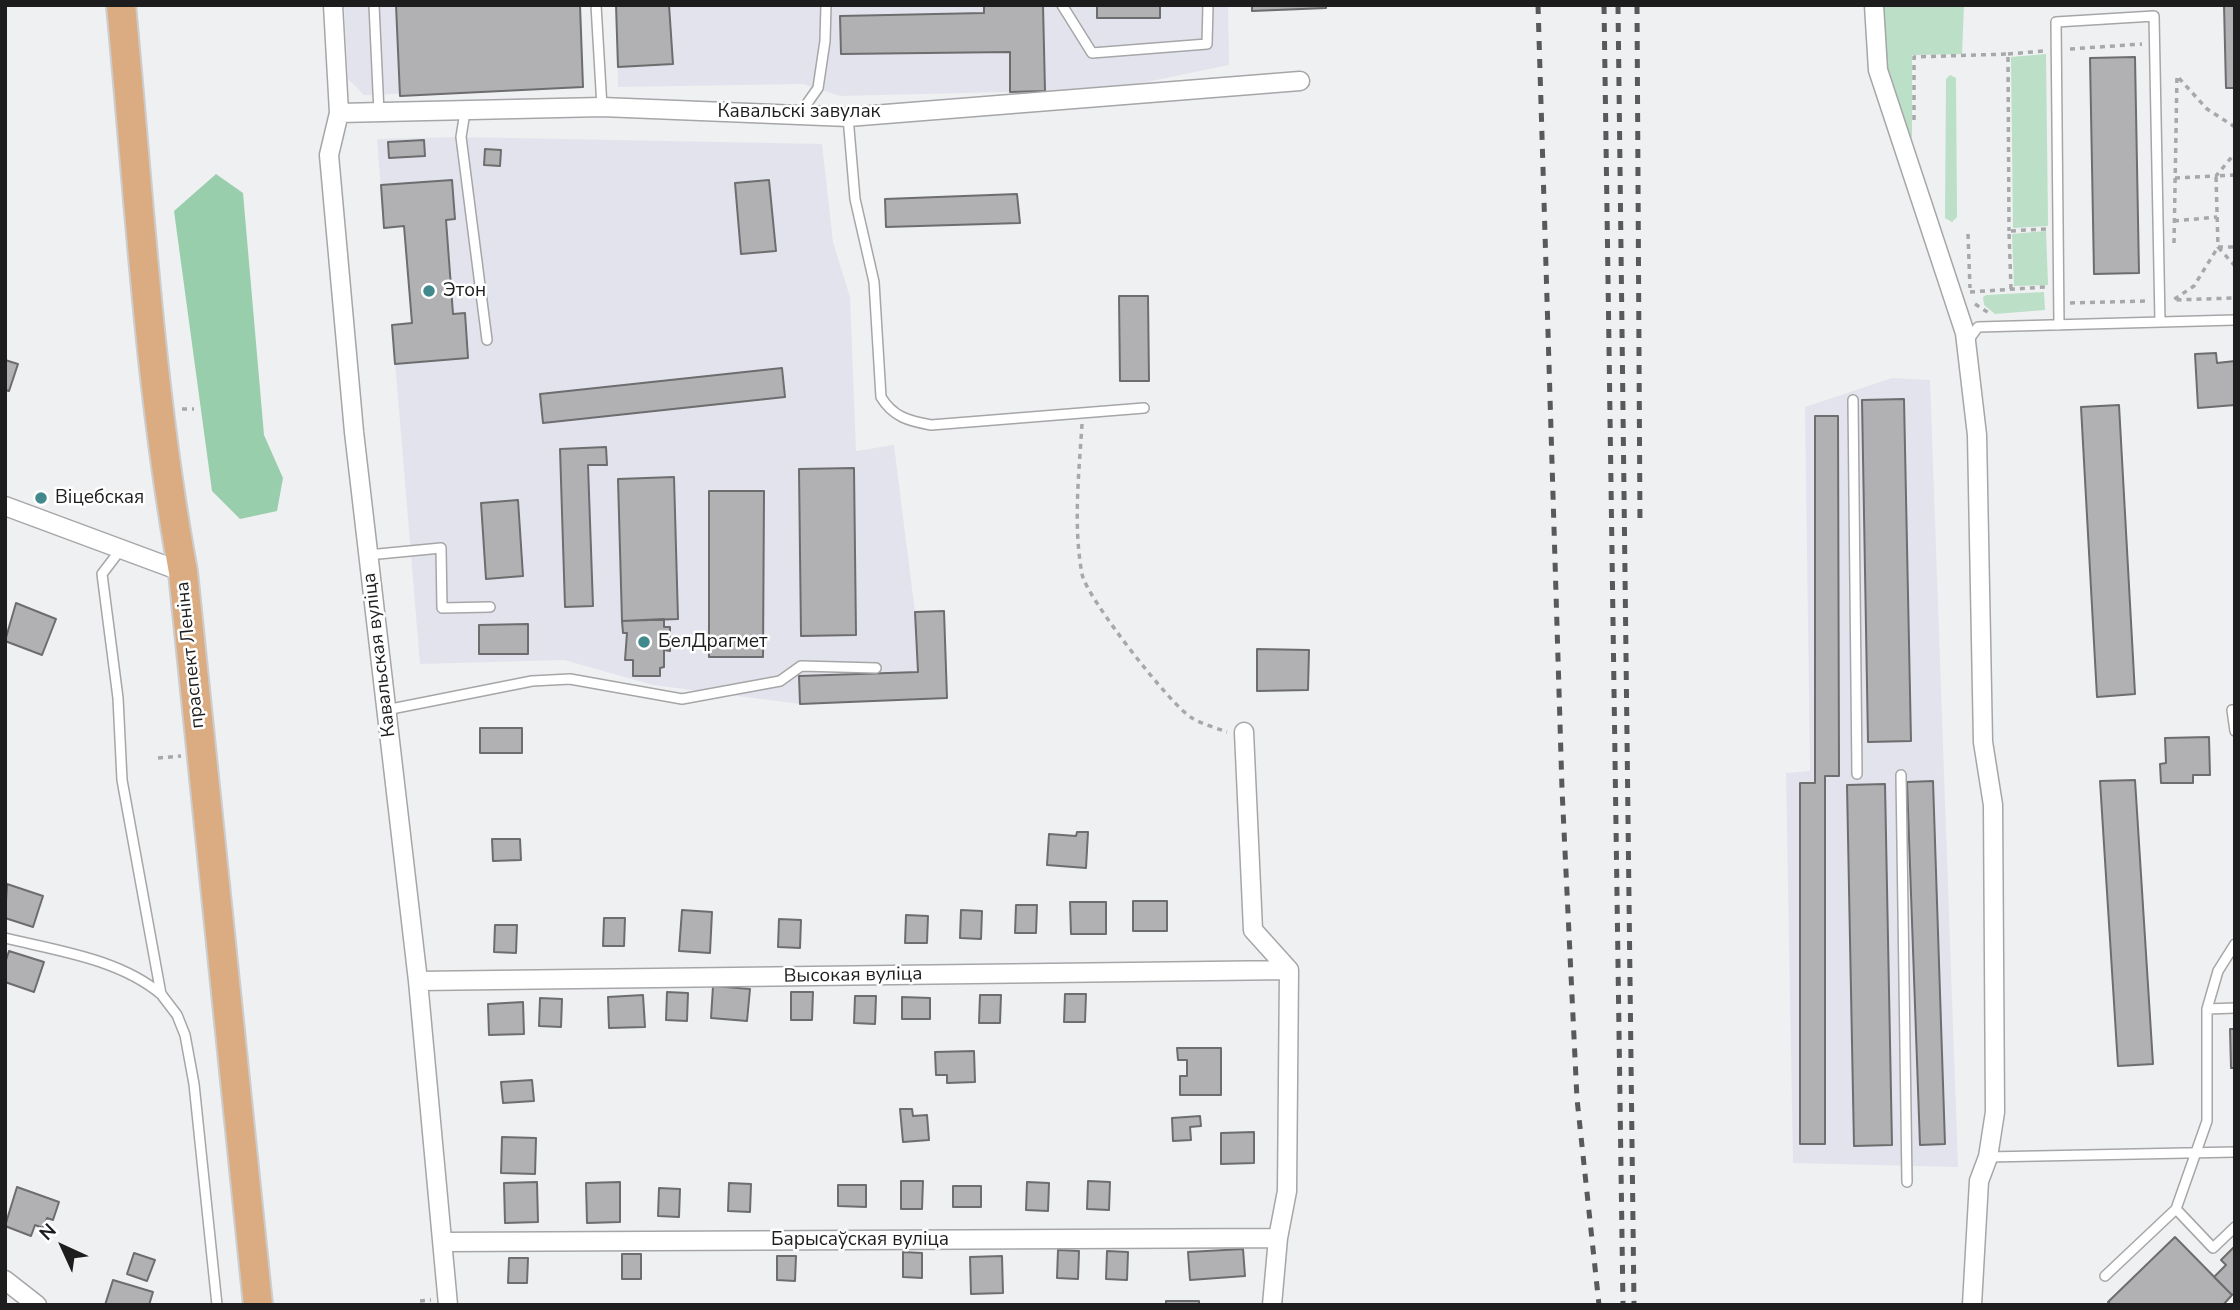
<!DOCTYPE html>
<html>
<head>
<meta charset="utf-8">
<style>
  body { margin:0 }
  #map { position:relative; width:2240px; height:1310px; overflow:hidden; background:#eff0f2; font-family:"Nunito Sans",sans-serif }
  canvas { display:block }
  .frame { position:absolute; inset:0; border:7px solid #1d1d1e; pointer-events:none }
  .north { position:absolute; left:28px; top:1212px; width:70px; height:70px; -webkit-text-stroke:5px #fff; paint-order:stroke; rotate:315deg; font-size:19px; font-weight:700; line-height:28px; text-align:center; color:#1d1d1e }
  .north::after { content:''; display:block; margin:auto; width:24px; height:32px; background:#1d1d1e; clip-path:polygon(50% 0,100% 100%,50% 72%,0 100%) }
</style>
</head>
<body>
<div id="map">
<canvas width="2240" height="1310"></canvas>
<div class="frame"></div>
<div class="north">N</div>
</div>
<script>
const c = document.querySelector('canvas').getContext('2d');
c.lineJoin = 'round';
function paint(path, color) { c.fillStyle = color; c.fill(path, 'evenodd'); }
function stroke(path, color, width, dash) { c.strokeStyle = color; c.lineWidth = width; c.lineCap = dash ? 'butt' : 'round'; c.setLineDash(dash || []); c.stroke(path); }
function label(font, color, halo, rows, align = 'center') {
  c.font = font + ' "Nunito Sans",sans-serif'; c.lineWidth = 5; c.setLineDash([]); c.textBaseline = 'middle'; c.strokeStyle = halo; c.fillStyle = color; for (const [text, x, y, turn = 0] of rows) {
    c.save(); c.translate(x, y); c.rotate((+turn || 0) * Math.PI / 180); c.textAlign = isNaN(turn) ? turn : align; if (halo) c.strokeText(text, 0, 0); c.fillText(text, 0, 0); c.restore();
  }
}
const built = new Path2D(`
  M344 5H580L583 87 364 95 348 79Z
  M616 5H1228L1229 65 1137 84 1045 91 840 96 803 84 618 87Z
  M461 137 822 144 833 242 850 297 856 451 894 445 915 612 944 611 947 698 800 704 653 685 564 660 420 664 392 325 412 323 404 227 384 228 377 139Z
  M1892 378 1930 380 1958 1167 1793 1163 1786 773 1810 771 1805 407Z`);
const green = new Path2D(`
  M1883 5H1964L1962 54 1912 55V137H1906L1889 89Z
  M2046 54 2048 226 2013 228 2011 57Z
  M1950 75 1956 78 1957 217 1952 222 1945 218 1946 79Z
  M2046 231 2048 285 2014 286 2012 234Z
  M2044 292 2045 310 1995 314 1984 305 1983 297 1986 295Z`);
const forest = new Path2D(`
  M216 174 243 193 264 435 283 478 277 511 240 519 212 491 174 211Z`);
const building = new Path2D(`
  M396 5H580L583 87 400 96Z
  M616 5H669L673 64 618 67Z
  M984 5H1043L1045 91 1010 92V52L841 54 840 16 984 13Z
  M1097 5H1160V18H1097Z
  M1252 5H1326V8L1252 11Z
  M2224 5H2235V88H2226Z
  M2135 57 2139 273 2094 274 2090 58Z
  M424 140 425 156 389 158 388 142Z
  M485 149 501 150 500 166 484 165Z
  M452 180 455 219 446 220 453 314 465 313 468 358 395 364 392 325 412 323 404 226 384 228 381 185Z
  M769 180 776 251 741 254 735 183Z
  M1017 194 1020 223 886 227 885 199Z
  M1119 296H1148L1149 381H1120Z
  M2216 353 2217 363 2235 361V405L2198 408 2195 354Z
  M5 360 18 364 9 391 5 390Z
  M782 368 785 397 543 423 540 394Z
  M1904 399 1911 741 1868 742 1862 400Z
  M2119 405 2135 694 2097 697 2081 407Z
  M1815 416H1838L1839 776H1825V1144H1800V783H1815Z
  M606 447 607 465H588L593 606 565 607 560 449Z
  M854 468 856 635 801 636 799 469Z
  M674 477 678 619 622 621 618 479Z
  M709 491H764L763 657H709Z
  M518 500 523 576 486 579 481 503Z
  M16 603 56 619 42 655 5 641Z
  M944 611 947 698 800 704 799 676 918 672 915 612Z
  M664 619V627H670V651L664 650V667L660 668V676H633V660H625L627 633H623L622 621Z
  M528 624V654H479V625Z
  M1257 649 1309 650 1308 690 1257 691Z
  M480 728H522V753H480Z
  M2209 737 2210 775H2193V783H2161L2160 764 2166 763 2165 738Z
  M2135 780 2153 1064 2118 1066 2100 781Z
  M1933 781 1945 1144 1920 1145 1907 782Z
  M1885 784 1892 1145 1854 1146 1847 785Z
  M1077 832H1088L1086 868 1047 865 1049 834 1076 836Z
  M492 839H520L521 860 493 861Z
  M7 884 43 896 33 927 5 918Z
  M1133 901H1167V931H1133Z
  M1070 902H1106V934H1071Z
  M1016 905H1037L1036 933H1015Z
  M682 910 712 912 710 953 679 951Z
  M961 910 982 911 981 939 960 938Z
  M906 915 928 916 927 943H905Z
  M604 918H625L624 946H603Z
  M779 919 801 920 800 948 778 947Z
  M495 925H517L516 953 494 952Z
  M9 951 44 962 34 992 5 982V963Z
  M713 986 750 989 747 1021 711 1018Z
  M667 992 688 993 687 1021 666 1020Z
  M791 992H813L812 1020H791Z
  M1065 994H1086L1085 1022H1064Z
  M643 995 645 1027 609 1028 608 997Z
  M980 995H1001L1000 1023H979Z
  M855 996H876L875 1024 854 1023Z
  M902 997 930 998V1019H902Z
  M540 998 562 999 561 1027 539 1026Z
  M523 1002 524 1034 489 1035 488 1004Z
  M2230 1029H2235V1068H2231Z
  M1177 1048H1221V1095H1180V1076H1187V1060H1178Z
  M974 1051 975 1082 947 1083V1075H936L935 1052Z
  M532 1080 534 1101 503 1103 501 1082Z
  M900 1109H912L913 1116 927 1115 929 1140 903 1142Z
  M1200 1116 1201 1126 1190 1127 1191 1140 1173 1141 1172 1118Z
  M1254 1132V1163L1221 1164V1133Z
  M502 1137 536 1138 535 1174 501 1173Z
  M901 1181H923L922 1209H901Z
  M1088 1181 1110 1182 1109 1210 1087 1209Z
  M537 1182 538 1222 505 1223 504 1183Z
  M620 1182V1222L587 1223 586 1183Z
  M1027 1182 1049 1183 1048 1211 1026 1210Z
  M729 1183 751 1184 750 1212 728 1211Z
  M838 1185H866V1207L838 1206Z
  M953 1186H981V1207H953Z
  M17 1187 59 1202 53 1220 47 1218 43 1228 35 1225 31 1236 5 1226Z
  M659 1188 680 1189 679 1217 658 1216Z
  M2175 1237 2232 1295 2223 1305H2111L2108 1302Z
  M2235 1246V1293L2232 1295 2214 1277 2226 1265 2221 1260Z
  M1243 1249 1245 1276 1190 1280 1188 1252Z
  M1058 1250 1079 1251 1078 1279 1057 1278Z
  M1107 1251 1128 1252 1127 1280 1106 1279Z
  M903 1252 922 1253V1278L903 1277Z
  M134 1253 155 1260 147 1281 127 1274Z
  M622 1254H641V1279H622Z
  M777 1256H796L795 1281 777 1280Z
  M1002 1256 1003 1293 971 1294 970 1257Z
  M509 1258H528L527 1283H508Z
  M113 1280 153 1292 149 1305H105Z
  M1166 1301H1199V1305H1166Z`);
const path = new Path2D(`
  M2070 49 2142 44
  M2008 54 2044 51
  M1914 120V57L2008 54 2009 231
  M2235 175 2216 176 2218 247H2235
  M2175 178 2216 176 2235 153
  M2174 221 2217 217
  M1968 234 1970 288
  M2174 243 2177 76 2207 109 2235 127
  M2235 266 2218 247 2194 286 2173 300 2235 298
  M2011 289 2009 231 2047 229
  M1970 292 2045 287
  M2070 303 2146 301
  M1975 304 1989 313
  M182 409H194
  M1082 424C1079 473 1073 525 1082 574 1086 597 1171 706 1192 718 1202 724 1216 728 1227 732
  M158 758 181 756
  M420 1301 431 1300`);
const service = new Path2D(`
  M374 5 379 113
  M596 5 602 107
  M1062 5 1092 53 1207 44 1208 5
  M465 112 461 137 487 340
  M799 115 818 88 825 41 826 5
  M848 117 855 199 874 282 881 397C893 417 909 421 931 425L1144 408
  M2059 325 2056 22 2154 16 2160 322
  M1967 342 1978 327 2235 320
  M1853 400 1857 774
  M121 549 102 574 118 698 122 780 161 994 177 1015 185 1035 194 1084 217 1305
  M368 555 441 548 442 608 490 607
  M386 710 532 681 570 679 682 699 780 681 801 666 876 668
  M2232 710 2235 731
  M1901 775 1907 1182
  M5 938C58 951 120 959 162 995
  M2207 1009 2235 1008
  M1988 1157 2235 1152
  M2176 1209 2213 1248 2235 1227
  M2105 1276 2176 1209 2207 1121V1009L2218 971 2235 944`);
const minor = new Path2D(`
  M333 5 339 113 329 155 354 432 418 981 448 1305
  M1874 5 1878 70 1965 333 1977 435 1983 742 1993 805 1995 1112 1988 1157 1979 1181 1972 1305
  M339 113 602 107 848 117 1300 81
  M5 506 183 572
  M1244 732 1253 930 1289 970 1287 1191 1278 1238 1272 1305
  M418 981 1289 970
  M443 1242 1278 1238
  M5 1280 37 1305`);
const primary = new Path2D(`
  M121 5C139 194 149 386 183 572L258 1305`);
const rail = new Path2D(`
  M1538 5 1562 789 1577 1099 1599 1305
  M1604 5 1623 1305
  M1618 5 1634 1305
  M1637 5 1640 527`);
const markers = [
  [429,291,7,"#41898d"],
  [41,498,7,"#41898d"],
  [644,642,7,"#41898d"]
];
const streetNames = [
  ["Кавальскі завулак",799,112],
  ["праспект Леніна",191,655,-96],
  ["Кавальская вуліца",380,655,-97],
  ["Высокая вуліца",853,976,-1],
  ["Барысаўская вуліца",860,1240]
];
const poiNames = [
  ["Этон",443,291],
  ["Віцебская",55,498],
  ["БелДрагмет",658,642]
];
paint(built, '#e3e3ed');
paint(green, '#bbdfc7');
paint(forest, '#99ceac');
paint(building, '#b1b1b3');
stroke(building, '#6d6d6f', 2);
stroke(service, '#a6a6a8', 12);
stroke(minor, '#a6a6a8', 21);
stroke(primary, '#cdcdce', 32);
stroke(path, '#a7a8aa', 3.5, [5, 5]);
stroke(service, '#fff', 9);
stroke(minor, '#fff', 18);
stroke(primary, '#dbac81', 28);
stroke(rail, '#58595a', 5, [9, 9]);
for (const [x, y, r, color] of markers) { const dot = new Path2D(); dot.arc(x, y, r, 0, 2 * Math.PI); c.fillStyle = color; c.fill(dot); stroke(dot, '#fff', 2.5); }
label('19px', '#1d1d1e', '#fff', streetNames);
label('19px', '#1d1d1e', '#fff', poiNames, 'left');
</script>
</body>
</html>
